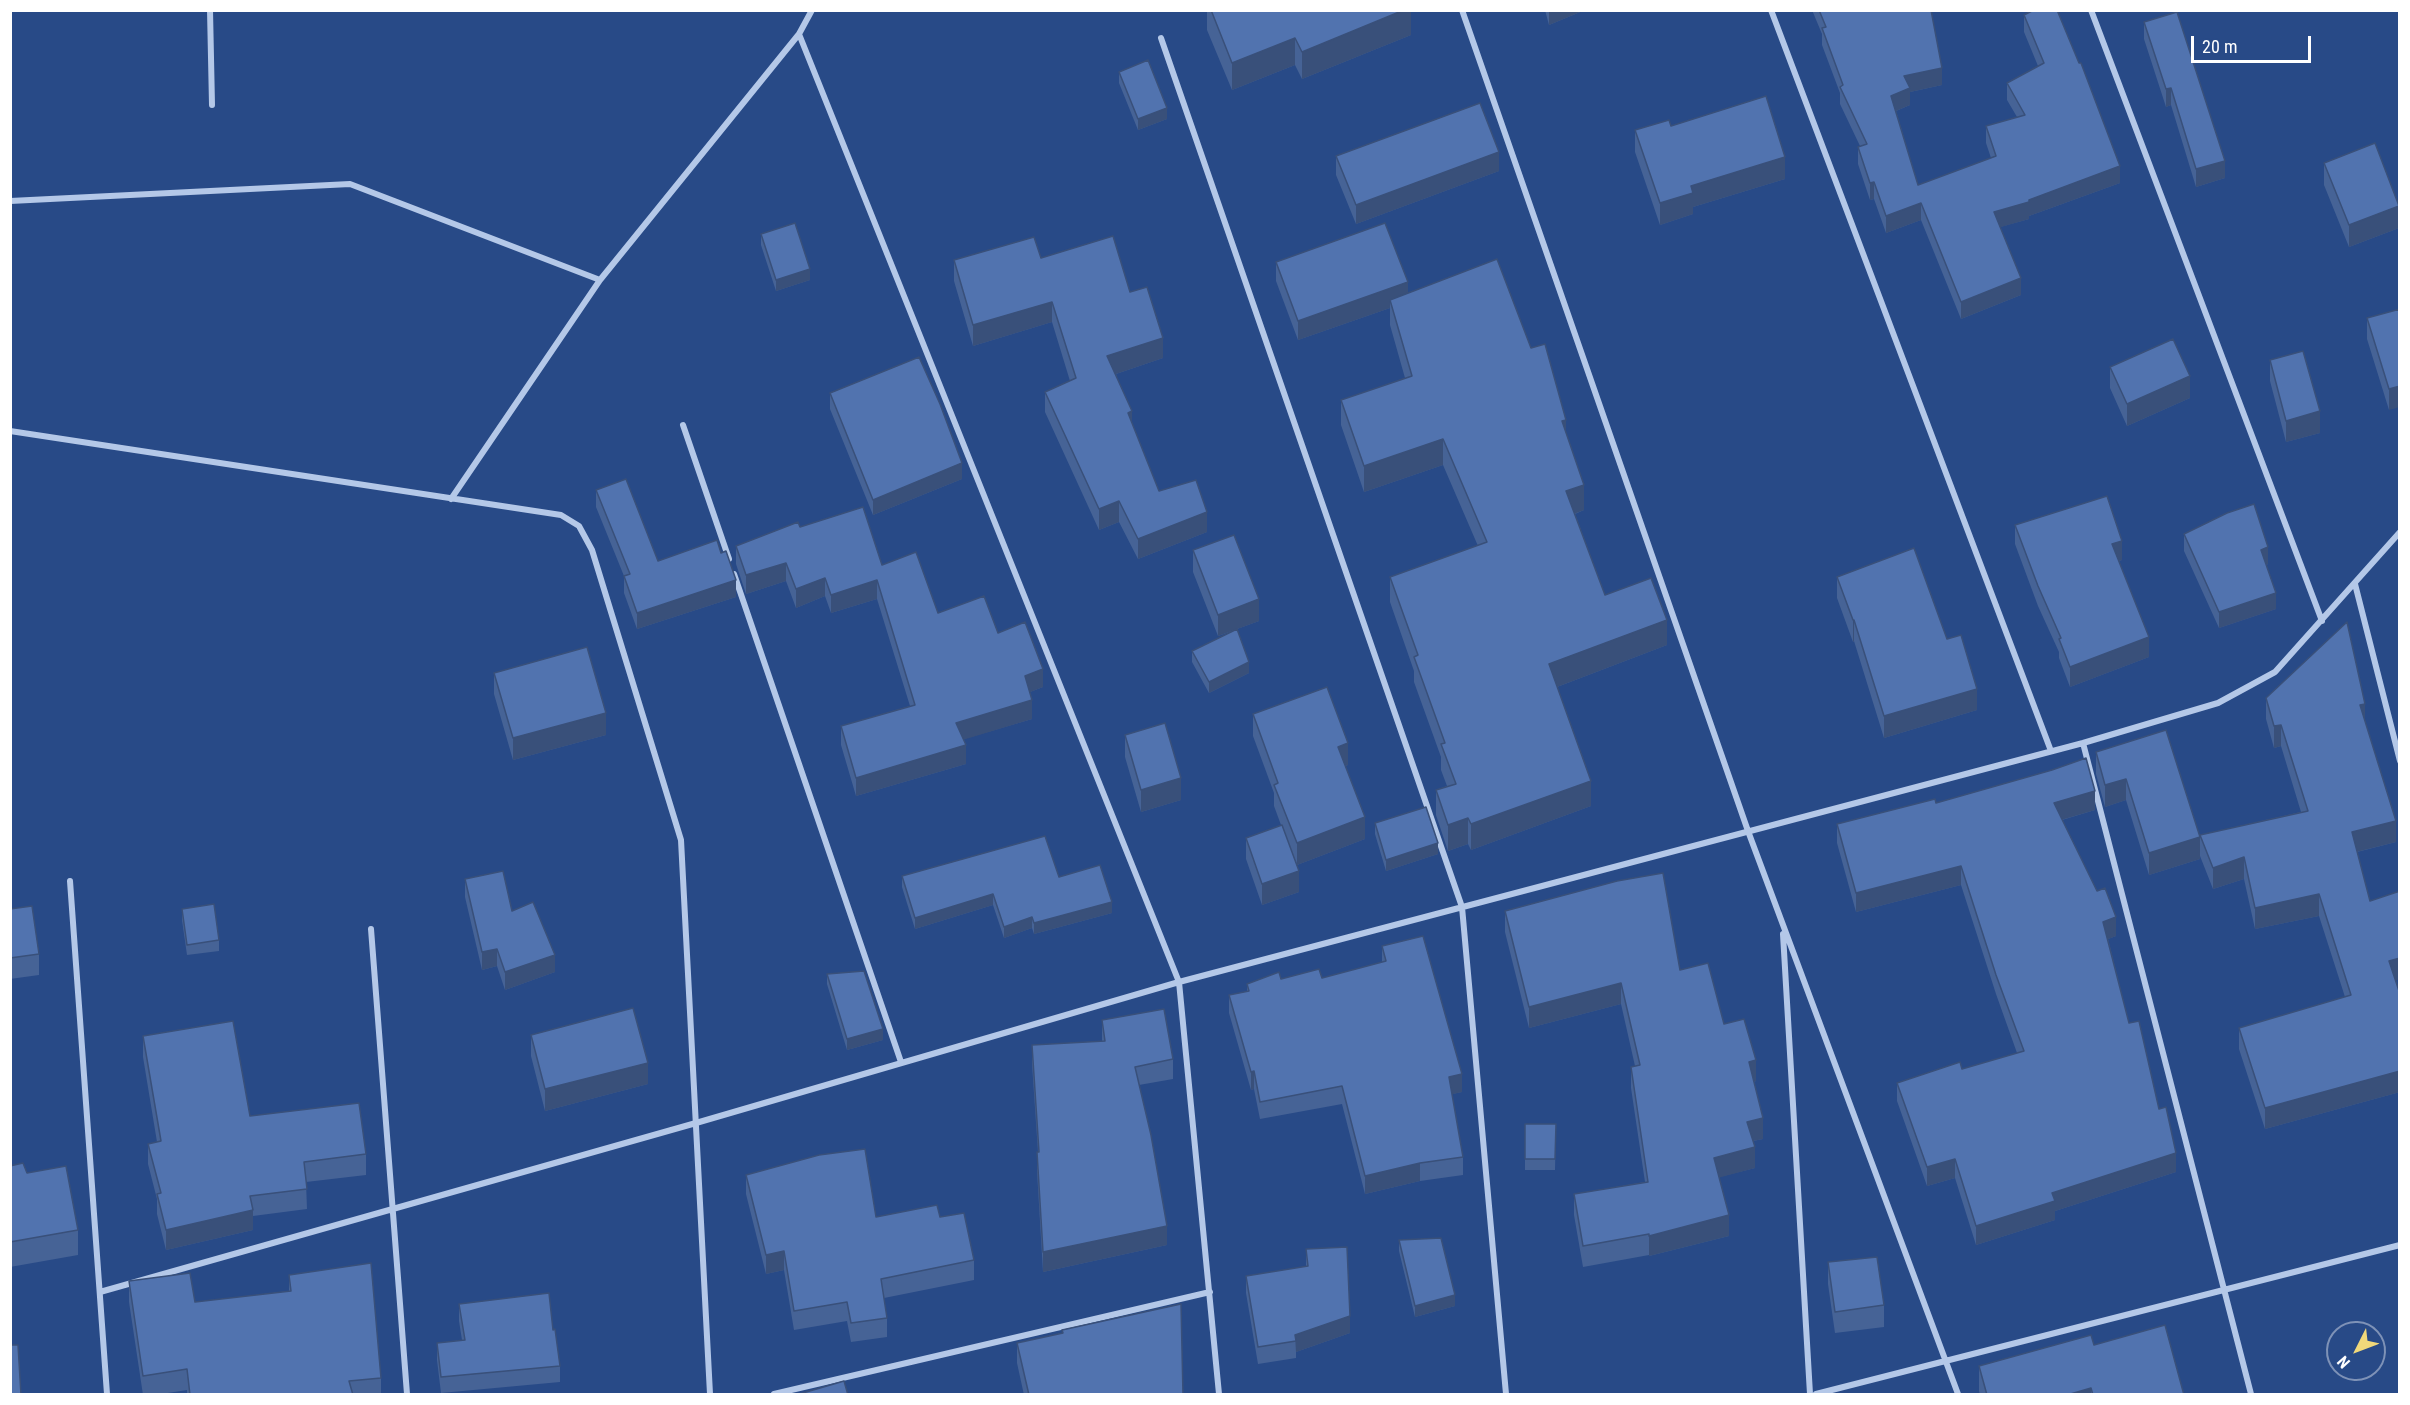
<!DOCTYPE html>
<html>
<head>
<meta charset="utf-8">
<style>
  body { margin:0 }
  #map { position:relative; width:2410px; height:1405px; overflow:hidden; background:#284a87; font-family:"Roboto Condensed",sans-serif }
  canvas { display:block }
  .frame { position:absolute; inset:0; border:12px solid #fff; pointer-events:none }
  .north { position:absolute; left:2326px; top:1321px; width:60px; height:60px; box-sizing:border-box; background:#284a87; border:2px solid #7e92b7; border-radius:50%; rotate:228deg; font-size:16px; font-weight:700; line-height:24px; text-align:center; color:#fff }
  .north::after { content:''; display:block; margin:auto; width:21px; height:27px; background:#f0d87a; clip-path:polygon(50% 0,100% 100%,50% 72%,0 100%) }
  .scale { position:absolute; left:2191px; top:36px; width:120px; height:27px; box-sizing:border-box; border:3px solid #fff; border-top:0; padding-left:8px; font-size:18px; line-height:21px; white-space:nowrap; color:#fff; -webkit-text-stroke:4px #284a87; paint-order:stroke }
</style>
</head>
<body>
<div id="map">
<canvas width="2410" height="1405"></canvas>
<div class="frame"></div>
<div class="north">N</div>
<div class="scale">20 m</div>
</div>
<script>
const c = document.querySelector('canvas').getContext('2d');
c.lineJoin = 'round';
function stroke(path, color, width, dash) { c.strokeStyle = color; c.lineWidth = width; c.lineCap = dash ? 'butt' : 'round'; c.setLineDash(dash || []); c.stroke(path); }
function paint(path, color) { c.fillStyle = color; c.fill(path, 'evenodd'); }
const street = new Path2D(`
  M210 10 212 105
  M1462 10 1748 831 1958 1394
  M1771 10 2051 751
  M2091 10 2322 621
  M799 34 1179 982 1219 1394
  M1161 38 1462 907 1506 1394
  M10 201 350 184 600 280
  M683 425 729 559
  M10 431 561 515 579 526 592 550 681 840 710 1394
  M451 499 600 280 799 34 812 10
  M734 574 901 1062
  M2355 584 2400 761
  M2083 743 2251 1394
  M70 881 107 1394
  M371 929 407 1394
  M1783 934 1810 1394
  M100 1292 696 1123 1179 982 2083 743 2218 703 2275 672 2400 532
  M774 1394 1210 1292
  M1816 1394 2400 1245`);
const wall = new Path2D(`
  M1207 10H1411V35L1302 79 1295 65 1232 90 1207 30Z
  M1545 10H1585L1549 25Z
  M1812 10H1931L1942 85 1910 92V105L1896 111 1918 185 1991 158 1986 143V126L2017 117 2007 100V83L2038 66 2024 32V15L2120 183 2029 216V219L2000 227 2021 295 1961 319 1921 220 1886 233 1874 199 1870 200 1858 164V147L1860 146 1840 104V93L1822 45V34Z
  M2144 22 2225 178 2196 187 2171 105 2166 107 2144 39Z
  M1119 72 1167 119 1138 130 1119 83Z
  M1671 126 1785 179 1693 207V214L1660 225 1635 152V130Z
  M1336 156 1499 171 1356 224 1336 175Z
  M2324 163 2399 228 2349 247 2324 185Z
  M761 234 810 280 776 291 761 245Z
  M1041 258 1130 292 1163 358 1116 374 1132 423 1159 491 1207 532 1138 559 1119 522 1099 530 1045 412V392L1070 381 1052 322 973 346 954 281V260Z
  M1276 262 1408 293 1531 348 1566 433 1584 510 1575 514 1605 595 1667 645 1557 687 1591 806 1471 850 1468 844 1448 851 1436 815V790L1447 786 1441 770V757L1414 682V671L1390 602V577L1478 546 1443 465 1364 492 1341 425V400L1405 378 1390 325V308L1298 340 1276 281Z
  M2400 309 2389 410 2367 339V318Z
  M2270 360 2320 433 2286 442 2270 381Z
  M2110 367 2190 398 2127 426 2110 388Z
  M830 393 962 479 873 515 830 409Z
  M596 490 658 561 736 597 637 629 624 593V576L596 507Z
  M2015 525 2122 560 2119 561 2149 657 2070 687 2059 658V652L2038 606 2015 544Z
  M800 527 882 565 938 613 998 633 1043 687 1030 692 1032 719 964 739 966 764 856 796 841 745V726L910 706 877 599 831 613 825 596 796 608 786 581 746 594 736 564V546Z
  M2184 534 2268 564 2266 565 2276 609 2219 628 2184 551Z
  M1193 550 1259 621 1237 629 1249 673 1209 693 1192 662V651L1233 631 1218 636 1193 572Z
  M1837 577 1947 639 1977 710 1884 738 1854 641 1853 642 1837 598Z
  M494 673 606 735 513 760 494 694Z
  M2266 698 2365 721 2396 842 2357 852 2370 901 2400 994V1092L2265 1129 2239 1049V1028L2345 997 2319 916 2255 929 2244 879 2213 889 2200 856V859L2149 875 2126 800 2105 807 2096 774V752L2200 837V835L2301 812 2281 746 2274 748 2266 719Z
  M1253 714 1348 765 1345 766 1365 839 1297 865 1291 850 1299 892 1262 905 1246 859V838L1281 825 1274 806V793L1253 736Z
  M1125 735 1181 800 1141 812 1125 757Z
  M1936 803 2095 810 2062 820 2116 936 2108 939 2129 1023 2159 1109 2176 1172 2055 1211V1220L1976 1245 1955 1178 1927 1186 1897 1101V1083L1962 1069 2017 1053 1996 994 1961 885 1856 912 1837 843V824Z
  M1375 823 1438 854 1386 871 1375 834Z
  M902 876 1059 877 1112 913 1034 934 1032 928 1004 938 993 905 915 929 902 887Z
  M465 879 512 911 555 972 505 990 497 966 482 970 465 897Z
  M10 909 39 954V975L10 979Z
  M182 909 219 940V951L187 955 182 920Z
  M1505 911 1680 970 1724 1024 1756 1081 1754 1082 1763 1139 1753 1141 1755 1168 1719 1177 1729 1236 1649 1256V1255L1583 1267 1574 1215V1194L1645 1182 1631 1088V1067L1635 1066 1621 1004 1529 1028 1505 932Z
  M1382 946 1462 1092 1452 1094 1463 1157V1175L1420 1181 1365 1194 1342 1104 1260 1119 1254 1089 1251 1090 1229 1013V995L1247 992V984L1281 979 1322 978 1382 962Z
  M827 974 883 1040 847 1050 827 984Z
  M1102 1020 1173 1059V1079L1139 1085 1167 1245 1043 1272 1037 1171V1152H1038L1032 1064V1045L1102 1041Z
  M531 1035 648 1084 545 1111 531 1056Z
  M143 1036 250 1116 366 1154V1175L306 1182 307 1209 253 1216V1230L166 1250 157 1214V1199L148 1164V1144L157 1142 143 1057Z
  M1525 1124H1556L1555 1170H1525Z
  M10 1166 27 1173 78 1230V1255L10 1267Z
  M746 1175 876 1217H940L974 1260V1280L884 1298 887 1318V1337L851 1342 847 1321 794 1330 784 1270 766 1274 746 1194Z
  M1399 1240 1455 1306 1415 1317 1399 1251Z
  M1306 1249 1350 1333 1296 1352V1358L1258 1364 1246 1293V1276L1306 1267Z
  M1828 1262 1884 1305V1327L1835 1333 1828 1284Z
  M289 1275 381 1378V1395H187V1390L155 1395H143L129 1302V1281L195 1302 289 1291Z
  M459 1304 553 1330 560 1366V1382L441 1393 437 1360V1343L462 1340 459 1321Z
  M1062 1330 1183 1395H1024L1017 1363V1343L1062 1333Z
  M2094 1345 2184 1395H1980L1979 1391V1366Z`);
const shadedWall = new Path2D(`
  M1404 10H1411V35L1302 79V52Z
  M1549 10H1585L1549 25Z
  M1295 38V65L1232 90V63Z
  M1942 68V85L1910 92V105L1891 113V96L1904 76Z
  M2171 88V105L2166 107V89Z
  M1167 108V119L1138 130V119Z
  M1499 152V171L1356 224V205Z
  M1785 157V179L1693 207V214L1660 225V203L1691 186Z
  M2225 161V178L2196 187V169Z
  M2120 166V183L2029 216V219L1994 229V212Z
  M1874 182V199L1870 200V183Z
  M1921 203V220L1886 233V216Z
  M2399 206V228L2349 247V225Z
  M810 269V280L776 291V280Z
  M2021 278V295L1961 319V302Z
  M1408 282V301L1390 300V308L1298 340V321Z
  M1052 302V322L973 346V325Z
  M1163 338V358L1107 377V356Z
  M2190 376V398L2127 426V404Z
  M2400 386V407L2389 410V389Z
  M1132 411V432L1128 413Z
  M2320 411V433L2286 442V421Z
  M1566 420V445L1562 421Z
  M1443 439V465L1364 492V466Z
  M962 463V479L873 515V500Z
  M1584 485V510L1566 517V491Z
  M1119 501V522L1099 530V509Z
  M1207 512V532L1138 559V539Z
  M2122 541V560L2112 563V544Z
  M2268 547V564L2261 566V550Z
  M786 563V581L746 594V575Z
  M825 578V596L796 608V589Z
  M736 580V597L637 629V613Z
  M877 580V599L831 613V595Z
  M2276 593V609L2219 628V612Z
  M1259 599V621L1218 636V615Z
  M1667 620V645L1549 690V664Z
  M1853 620H1854V641L1853 642Z
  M2149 637V657L2070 687V667Z
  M1249 662V673L1209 693V682Z
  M1043 669V687L1025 694V676Z
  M1977 689V710L1884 738V716Z
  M1032 700V719L956 742V723Z
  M2365 704V725L2360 705Z
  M606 713V735L513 760V738Z
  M2281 725V746L2274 748V726Z
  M1348 743V765L1338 769V747Z
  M966 745V764L856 796V778Z
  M1181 778V800L1141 812V790Z
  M2126 779V800L2105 807V785Z
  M1591 781V806L1471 850V824Z
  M2095 791V810L2054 822V803Z
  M1365 817V839L1297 865V843Z
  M1468 818V844L1448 851V825Z
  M2396 821V842L2352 853V832Z
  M2200 837V859L2149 875V853Z
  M1438 843V854L1386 871V860Z
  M2244 857V879L2213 889V868Z
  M1961 866V885L1856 912V893Z
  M1299 871V892L1262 905V884Z
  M993 894V905L915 929V918Z
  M2319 894V916L2255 929V908Z
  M1112 902V913L1034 934V923Z
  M1032 917V928L1004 938V927Z
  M2116 917V936L2103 941V922Z
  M497 949V966L482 970V952Z
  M555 955V972L505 990V972Z
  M2400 958V979L2389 983V961Z
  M1621 983V1004L1529 1028V1007Z
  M883 1029V1040L847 1050V1039Z
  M1756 1060V1081L1749 1083V1062Z
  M648 1063V1084L545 1111V1089Z
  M1254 1071V1089L1251 1090V1072Z
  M2400 1071V1092L2265 1129V1108Z
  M1462 1074V1092L1449 1095V1077Z
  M1763 1118V1139L1747 1142V1122Z
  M1755 1147V1168L1714 1179V1158Z
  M2176 1153V1172L2055 1211V1220L1976 1245V1226L2052 1193Z
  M1955 1159V1178L1927 1186V1167Z
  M1420 1163V1181L1365 1194V1176Z
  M253 1210V1230L166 1250V1230Z
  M1729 1215V1236L1649 1256V1236Z
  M1167 1226V1245L1043 1272V1252Z
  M784 1251V1270L766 1274V1255Z
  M1455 1295V1306L1415 1317V1306Z
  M1350 1316V1333L1296 1352 1295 1335Z
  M2091 1388V1395H2067Z`);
const building = new Path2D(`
  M1211 10H1404L1302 52 1295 38 1232 63Z
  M1819 10H1931L1942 68 1904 76 1910 88 1891 96 1918 185 1996 156 1986 126 2025 115 2007 83 2044 63 2024 15 2034 10H2057L2079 63H2081L2120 166 2029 200V202L1994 212 2021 278 1961 302 1921 203 1886 216 1874 182 1870 183 1858 147 1867 144 1840 87 1843 85 1822 28 1826 27Z
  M2177 12 2225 161 2196 169 2171 88 2166 89 2144 22Z
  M1148 60 1167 108 1138 119 1119 72Z
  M1766 96 1785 157 1691 186 1693 193 1660 203 1635 130 1669 120 1671 126Z
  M1480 103 1499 152 1356 205 1336 156Z
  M2375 143 2399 206 2349 225 2324 163Z
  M795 223 810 269 776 280 761 234Z
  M1385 223 1408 282 1298 321 1276 262Z
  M1113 236 1130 292 1147 287 1163 338 1107 356 1132 411 1128 413 1159 491 1196 480 1207 512 1138 539 1119 501 1099 509 1045 392 1076 378 1052 302 973 325 954 260 1034 237 1041 258Z
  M1497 259 1531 348 1545 344 1566 420 1562 421 1584 485 1566 491 1605 595 1651 578 1667 620 1549 664 1591 781 1471 824 1468 818 1448 825 1436 790 1456 784 1441 744 1445 743 1414 657 1418 655 1390 577 1487 542 1443 439 1364 466 1341 400 1412 376 1390 300Z
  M2400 309V386L2389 389 2367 318Z
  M2173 339 2190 376 2127 404 2110 367Z
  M2303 351 2320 411 2286 421 2270 360Z
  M919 357 940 404 962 463 873 500 830 393Z
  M626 479 658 561 717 540 721 553 726 551 736 580 637 613 624 576 630 574 596 490Z
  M2107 496 2122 541 2112 544 2149 637 2070 667 2059 639 2061 638 2038 586 2015 525Z
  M2254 504 2268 547 2261 550 2276 593 2219 612 2184 534 2227 513Z
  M863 507 882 565 916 552 938 613 984 596 998 633 1025 622 1043 669 1025 676 1032 700 956 723 966 745 856 778 841 726 915 705 877 580 831 595 825 578 796 589 786 563 746 575 736 546 798 522 800 527Z
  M1234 535 1259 599 1218 615 1193 550Z
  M1914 548 1947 639 1961 635 1977 689 1884 716 1854 620H1853L1837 577Z
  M2347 622 2365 704 2360 705 2396 821 2352 832 2370 901 2400 891V958L2389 961 2400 994V1071L2265 1108 2239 1028 2351 995 2319 894 2255 908 2244 857 2213 868 2200 835 2308 811 2281 725 2274 726 2266 698Z
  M1237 629 1249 662 1209 682 1192 651Z
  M587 647 606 713 513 738 494 673Z
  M1327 687 1348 743 1338 747 1365 817 1297 843 1274 785 1278 783 1253 714Z
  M1165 723 1181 778 1141 790 1125 735Z
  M2166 730 2200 837 2149 853 2126 779 2105 785 2096 752Z
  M2086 758 2095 791 2054 803 2097 891 2105 888 2116 917 2103 922 2129 1023 2139 1021 2159 1109 2166 1107 2176 1153 2052 1193 2055 1201 1976 1226 1955 1159 1927 1167 1897 1083 1960 1062 1962 1069 2024 1051 1996 975 1961 866 1856 893 1837 824 1935 799 1936 803 2052 770Z
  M1426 807 1438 843 1386 860 1375 823Z
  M1282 825 1299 871 1262 884 1246 838Z
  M1045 836 1059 877 1100 865 1112 902 1034 923 1032 917 1004 927 993 894 915 918 902 876Z
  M503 871 512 911 533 902 555 955 505 972 497 949 482 952 465 879Z
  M1663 873 1680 970 1708 963 1724 1024 1744 1019 1756 1060 1749 1062 1763 1118 1747 1122 1755 1147 1714 1158 1729 1215 1649 1236V1234L1583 1246 1574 1194 1648 1182 1631 1067 1640 1065 1621 983 1529 1007 1505 911 1617 881Z
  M214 904 219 940 187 945 182 909Z
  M32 906 39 954 10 958V909Z
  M1423 936 1462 1074 1449 1077 1463 1157 1420 1163 1365 1176 1342 1086 1260 1102 1254 1071 1251 1072 1229 995 1249 991 1247 984 1279 972 1281 979 1319 969 1322 978 1386 961 1382 946Z
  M864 971 883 1029 847 1039 827 974Z
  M633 1008 648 1063 545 1089 531 1035Z
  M1164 1009 1173 1059 1135 1067 1151 1135 1167 1226 1043 1252 1037 1152H1039L1032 1045 1105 1041 1102 1020Z
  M233 1021 250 1116 359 1103 366 1154 304 1162 307 1189 250 1196 253 1210 166 1230 157 1194 161 1193 148 1144 161 1141 143 1036Z
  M1525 1124H1556L1555 1159H1525Z
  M865 1149 876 1217 937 1205 940 1217 964 1213 974 1260 881 1279 887 1318 851 1323 847 1302 794 1311 784 1251 766 1255 746 1175 819 1155Z
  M23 1163 27 1173 66 1166 78 1230 10 1242V1166Z
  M1441 1238 1455 1295 1415 1306 1399 1240Z
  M1347 1247 1350 1316 1295 1335 1296 1341 1258 1347 1246 1276 1308 1266 1306 1249Z
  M1877 1257 1884 1305 1835 1312 1828 1262Z
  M371 1263 381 1378 349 1381 353 1395H190L187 1369 143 1376 129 1281 190 1273 195 1302 291 1291 289 1275Z
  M549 1293 553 1330 555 1329 560 1366 441 1377 437 1343 465 1340 459 1304Z
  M1181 1304 1183 1395H1029L1017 1343 1063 1333 1062 1330Z
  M2165 1325 2184 1395H2093L2091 1388 2067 1395H1987L1979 1366 2091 1335 2094 1345Z
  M10 1345H18L21 1395H10Z
  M844 1381 848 1395H796Z`);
stroke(street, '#b4c8e8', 6);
paint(wall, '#466396');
paint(shadedWall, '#39507a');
paint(building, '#5173af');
stroke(building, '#39507a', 1.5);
</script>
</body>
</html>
